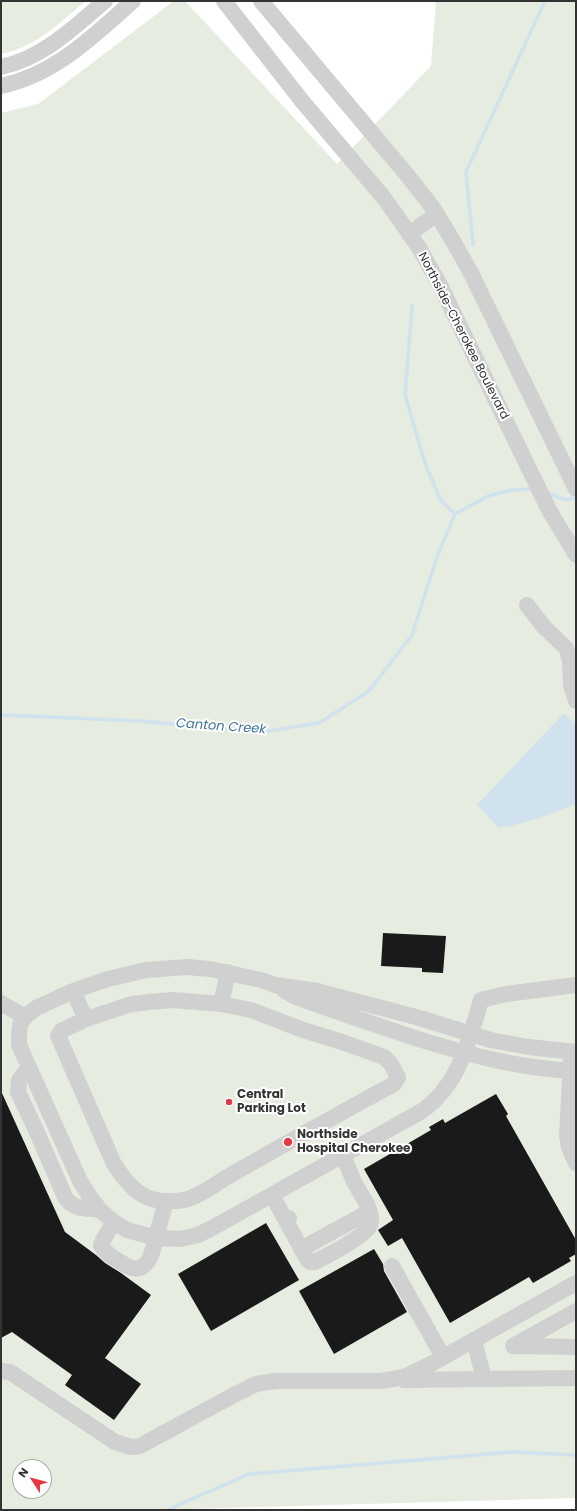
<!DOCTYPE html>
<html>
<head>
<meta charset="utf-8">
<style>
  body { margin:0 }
  #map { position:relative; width:577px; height:1511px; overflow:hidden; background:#fff; font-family:Poppins,sans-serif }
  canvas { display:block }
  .frame { position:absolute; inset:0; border:2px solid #333; pointer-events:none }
  .north { position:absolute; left:12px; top:1459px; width:40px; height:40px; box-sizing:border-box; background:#fff; border:1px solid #adadad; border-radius:50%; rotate:306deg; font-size:11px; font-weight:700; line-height:16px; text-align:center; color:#333 }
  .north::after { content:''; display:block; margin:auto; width:14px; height:18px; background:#e63946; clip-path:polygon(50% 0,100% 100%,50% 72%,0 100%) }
</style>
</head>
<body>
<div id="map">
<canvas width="577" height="1511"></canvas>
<div class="frame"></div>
<div class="north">N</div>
</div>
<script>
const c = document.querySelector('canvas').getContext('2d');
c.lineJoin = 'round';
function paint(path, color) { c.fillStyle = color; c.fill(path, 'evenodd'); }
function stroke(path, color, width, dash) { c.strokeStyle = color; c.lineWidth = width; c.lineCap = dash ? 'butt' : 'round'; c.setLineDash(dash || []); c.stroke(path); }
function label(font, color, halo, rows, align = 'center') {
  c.font = font + ' Poppins,sans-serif'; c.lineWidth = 4; c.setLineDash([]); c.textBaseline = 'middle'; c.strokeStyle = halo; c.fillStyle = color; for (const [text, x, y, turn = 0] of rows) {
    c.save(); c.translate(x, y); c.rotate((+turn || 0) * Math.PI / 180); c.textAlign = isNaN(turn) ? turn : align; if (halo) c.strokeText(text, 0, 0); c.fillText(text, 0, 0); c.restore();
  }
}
const green = new Path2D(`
  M1 1H86C60 22 35 48 1 54Z
  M174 1H185L337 164 431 66 436 1H576V1498L153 1510H1V113L38 104ZM20 1467H44V1491H20Z`);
const water = new Path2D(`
  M564 713 576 725V804C549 815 528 823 499 828L477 805Z`);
const stream = new Path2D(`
  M473 245 466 172 545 1
  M412 306 405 395 425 463 440 499 455 514
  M547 493 567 500 576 497
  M1 715 140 721 262 732 319 723 369 691 412 635 437 557 455 514 488 496 511 490 533 489
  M167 1510 249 1474 512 1452 576 1455`);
const building = new Path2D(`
  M383 933 446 936 443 973 422 972V968L381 966Z
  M1 1091 65 1232 96 1255 105 1263 121 1273 151 1295 105 1358 141 1384 114 1420 65 1385 72 1375 12 1332 1 1338Z
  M496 1094 508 1114 506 1116 576 1240V1254L569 1258 571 1261 533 1283 529 1277 450 1323 402 1238 388 1246 378 1230 393 1220 364 1169 431 1130 429 1127 443 1119 445 1123Z
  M266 1223 299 1280 211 1331 178 1274Z
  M374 1249 383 1264 384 1271 407 1312 334 1354 299 1291Z`);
const minor = new Path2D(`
  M224 1 302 101 384 198 418 246 440 285 549 510 576 555
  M261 1 408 176 433 208 453 241 471 273 576 489
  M1 67C43 58 73 28 105 1
  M1 86C55 75 93 36 133 1
  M409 234 437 214
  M527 605 544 627 566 648 570 660 571 685 576 701
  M576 985 506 994 481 1000C469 1041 459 1085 422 1111L214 1227 198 1235 180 1239 156 1238 127 1230 114 1222 100 1210 90 1197 80 1181 19 1045V1035L20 1025 25 1017 36 1008 73 991 108 979 146 970 187 967 210 969 261 980 275 985 317 991 416 1017 491 1040 528 1047 576 1052
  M284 990 296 997C334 1011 373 1024 412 1037 466 1054 519 1069 576 1071
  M73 991 86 1019 132 1004 149 1002 173 1000 221 1004 251 1010 303 1030 342 1042 384 1057 391 1064 398 1077 394 1084C340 1113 287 1143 234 1173 221 1180 198 1198 184 1200 148 1206 132 1192 114 1164L59 1038 58 1036 61 1031 86 1019
  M1 1003 25 1017
  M221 1004 228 972
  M571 1061 567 1136 569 1147 576 1163
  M29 1067 19 1080 18 1092 36 1130 65 1197C73 1210 86 1208 100 1210
  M272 1195 285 1219 289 1218
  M285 1219 307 1259 310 1262H315C328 1255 365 1237 370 1225 373 1219 369 1210 367 1204
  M114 1222 103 1240 101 1245C105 1254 114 1258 122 1263 148 1280 152 1253 157 1234 160 1223 163 1212 166 1201
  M301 1249 365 1214 367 1209V1204L354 1182 343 1155
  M392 1266 443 1357
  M576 1311 513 1346 576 1347
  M474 1340 484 1379
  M1 1371 10 1372 115 1442 131 1447 140 1446 232 1396 256 1384 275 1381H381L404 1377 431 1364 576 1283
  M404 1380 576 1378`);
const markers = [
  [229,1102,4,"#e63946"],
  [288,1142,5,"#e63946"]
];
const streetNames = [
  ["Northside-Cherokee Boulevard",463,336,63]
];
const poiNames = [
  ["Central",237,1095],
  ["Parking Lot",237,1109],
  ["Northside",297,1135],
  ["Hospital Cherokee",297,1149]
];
const waterNames = [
  ["Canton Creek",221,727,4]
];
paint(green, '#e6ecdf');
paint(water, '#cfe2ee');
stroke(stream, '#cfe2ee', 3.5);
paint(building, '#1a1a1a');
stroke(minor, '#d0d0d0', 16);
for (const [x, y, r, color] of markers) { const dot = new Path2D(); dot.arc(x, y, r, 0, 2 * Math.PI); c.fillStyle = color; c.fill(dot); stroke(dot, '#fff', 1.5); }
label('12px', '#333', '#fff', streetNames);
label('bold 12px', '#333', '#fff', poiNames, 'left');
label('italic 13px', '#3f7597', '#fff', waterNames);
</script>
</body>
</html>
